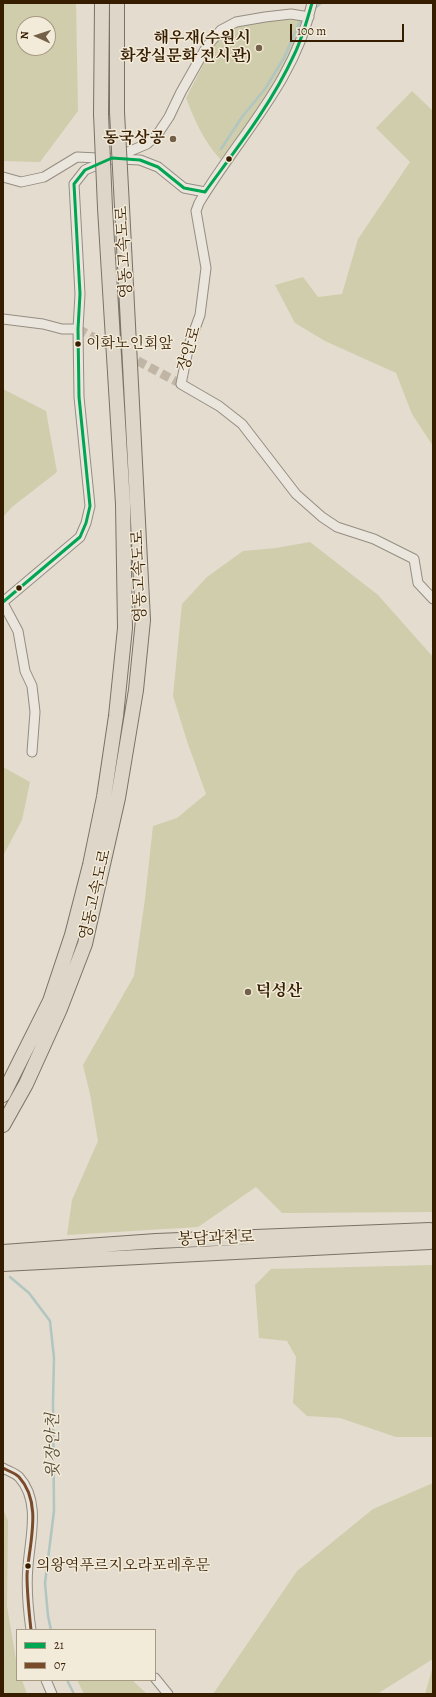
<!DOCTYPE html>
<html>
<head>
<meta charset="utf-8">
<style>
  body { margin:0 }
  #map { position:relative; width:436px; height:1697px; overflow:hidden; background:#e4dcce; font-family:Alegreya,serif }
  canvas { display:block }
  .frame { position:absolute; inset:0; border:4px solid #361d00; pointer-events:none }
  .legend { position:absolute; left:16px; top:1629px; width:140px; height:52px; box-sizing:border-box; background:#f3ebd9; border:1px solid #a79982; margin:0; padding:5px 7px; list-style:none; font-size:12px; color:#361d00 }
  .legend li { display:flex; align-items:center; gap:8px; height:20px }
  .legend b { width:20px; border:1px solid #a79982 }
  .north { position:absolute; left:16px; top:16px; width:40px; height:40px; box-sizing:border-box; background:#f3ebd9; border:1px solid #a79982; border-radius:50%; rotate:273deg; font-size:11px; font-weight:700; line-height:16px; text-align:center; color:#361d00 }
  .north::after { content:''; display:block; margin:auto; width:14px; height:18px; background:#736048; clip-path:polygon(50% 0,100% 100%,50% 72%,0 100%) }
  .scale { position:absolute; left:290px; top:24px; width:114px; height:18px; box-sizing:border-box; border:2px solid #361d00; border-top:0; padding-left:5px; font-size:12px; line-height:14px; white-space:nowrap; color:#361d00; -webkit-text-stroke:3px #f3ebd9; paint-order:stroke }
</style>
</head>
<body>
<div id="map">
<canvas width="436" height="1697"></canvas>
<div class="frame"></div>
<ul class="legend">
<li><b style="height:5px;background:#00a651"></b>21</li>
<li><b style="height:5px;background:#7a4b2a"></b>07</li>
</ul>
<div class="north">N</div>
<div class="scale">100 m</div>
</div>
<script>
const c = document.querySelector('canvas').getContext('2d');
c.lineJoin = 'round';
function paint(path, color) { c.fillStyle = color; c.fill(path, 'evenodd'); }
function stroke(path, color, width, dash) { c.strokeStyle = color; c.lineWidth = width; c.lineCap = dash ? 'butt' : 'round'; c.setLineDash(dash || []); c.stroke(path); }
function label(font, color, halo, rows, align = 'center') {
  c.font = font + ' Alegreya,"Noto Serif KR",serif'; c.lineWidth = 3; c.setLineDash([]); c.textBaseline = 'middle'; c.strokeStyle = halo; c.fillStyle = color; for (const [text, x, y, turn = 0] of rows) {
    c.save(); c.translate(x, y); c.rotate((+turn || 0) * Math.PI / 180); c.textAlign = isNaN(turn) ? turn : align; if (halo) c.strokeText(text, 0, 0); c.fillText(text, 0, 0); c.restore();
  }
}
const green = new Path2D(`
  M3 3H76L78 111 40 162 3 161ZM24 24H48V48H24Z
  M278 18 306 21 283 69 222 161C204 142 195 121 186 98L217 38 239 24Z
  M412 91 433 111V446L412 414 396 373 325 341 295 323 275 285 303 277 318 297 342 294 358 239 410 162 376 128Z
  M3 389 46 411 57 472 12 507 3 517Z
  M310 542 378 595 433 657V1212L282 1213 256 1187 198 1227 67 1235 72 1200 98 1141 90 1094 83 1065 134 976 145 899 153 826 177 818 206 794 187 741 173 696 182 604 207 577 243 551 276 548Z
  M3 767 30 782 22 820 3 856Z
  M433 1265V1437H396L340 1418 307 1416 293 1403 296 1357 287 1341 259 1338 255 1285 271 1269Z
  M433 1483V1659L377 1694H213L297 1571 373 1509Z
  M3 1509 8 1521 7 1606 17 1666V1680H22L27 1694H3Z
  M433 1666V1694H425Z
  M77 1680H132L147 1694H84Z`);
const stream = new Path2D(`
  M314 9 321 3
  M221 149 242 117 265 89 284 58 299 23 305 18
  M10 1277 29 1293 50 1321 54 1358 53 1401 54 1511 45 1583 48 1616 51 1630
  M67 1680 74 1694`);
const minorTunnel = new Path2D(`
  M78 329 181 384`);
const minor = new Path2D(`
  M312 3C295 82 239 136 199 203L196 211 206 268 200 315 189 345 181 384 219 406 242 424 296 494 322 517 337 527 374 539 414 559 418 583 433 599
  M3 177 21 182 44 177 77 157 140 160 158 167 184 188 205 192
  M3 319 43 324 62 329H78
  M3 602 80 537 86 523 90 506 79 397 78 329 80 294 74 184 85 170 147 144 157 135 169 117 181 92 207 46 221 30 236 22 265 17 291 14 309 17
  M3 603 18 631 25 671 32 686 35 712 32 752
  M3 1468C8 1471 15 1473 19 1477 41 1501 30 1538 28 1566 26 1587 28 1609 31 1630
  M155 1678 168 1694
  M46 1680 52 1694`);
const highway = new Path2D(`
  M117 112V3
  M101 114 102 3
  M3 1095 50 1001 72 935 90 865 104 797 116 716 125 628 123 504 105 208
  M3 1125 26 1084 60 1009 85 944 118 798 136 690 143 620 122 207
  M3 1252 156 1241 430 1230
  M3 1264 430 1242`);
const highwayBridge = new Path2D(`
  M117 112 122 207
  M101 114 105 208`);
const bus1 = new Path2D(`
  M3 602 80 537 86 523 90 506 79 397 78 329 80 294 74 184 85 170 112 158 140 160 158 167 184 188 205 192C237 148 271 105 294 55 302 39 307 21 312 3`);
const bus2 = new Path2D(`
  M3 1468C8 1471 15 1473 19 1477 43 1503 29 1544 27 1575 27 1593 29 1612 31 1630`);
const markers = [
  [259,48,4,"#736048"],
  [173,139,4,"#736048"],
  [229,159,3.5,"#361d00"],
  [78,344,3.5,"#361d00"],
  [19,588,3.5,"#361d00"],
  [248,992,4,"#736048"],
  [28,1566,3.5,"#361d00"]
];
const busNames = [
  ["이화노인회앞",86,344],
  ["의왕역푸르지오라포레후문",36,1566]
];
const poiNames = [
  ["해우재(수원시",251,39],
  ["화장실문화 전시관)",251,57],
  ["동국상공",165,139],
  ["덕성산",256,992,"left"]
];
const streetNames = [
  ["영동고속도로",125,252,-93],
  ["장안로",190,349,-74],
  ["영동고속도로",140,576,-92],
  ["영동고속도로",96,895,-77],
  ["봉담과천로",216,1239,-2]
];
const waterNames = [
  ["윗장안천",54,1446,-90]
];
paint(green, '#cfcdac');
stroke(stream, '#b1c5c1', 2.5);
stroke(minorTunnel, '#c1b6a5', 9, [9, 4.5]);
stroke(minor, '#948d81', 11);
stroke(highway, '#7a7267', 16);
stroke(minor, '#eae6de', 9);
stroke(highway, '#ddd6c9', 14);
stroke(highwayBridge, '#7a7267', 16, []);
stroke(highwayBridge, '#ddd6c9', 14);
stroke(bus1, '#00a651', 3);
stroke(bus2, '#7a4b2a', 3);
for (const [x, y, r, color] of markers) { const dot = new Path2D(); dot.arc(x, y, r, 0, 2 * Math.PI); c.fillStyle = color; c.fill(dot); stroke(dot, '#f3ebd9', 1.5); }
label('15px', '#361d00', '#f3ebd9', busNames, 'left');
label('bold 16px', '#361d00', '#f3ebd9', poiNames, 'right');
label('16px', '#361d00', '#f3ebd9', streetNames);
label('italic 17px', '#544c38', '#f3ebd9', waterNames);
</script>
</body>
</html>
